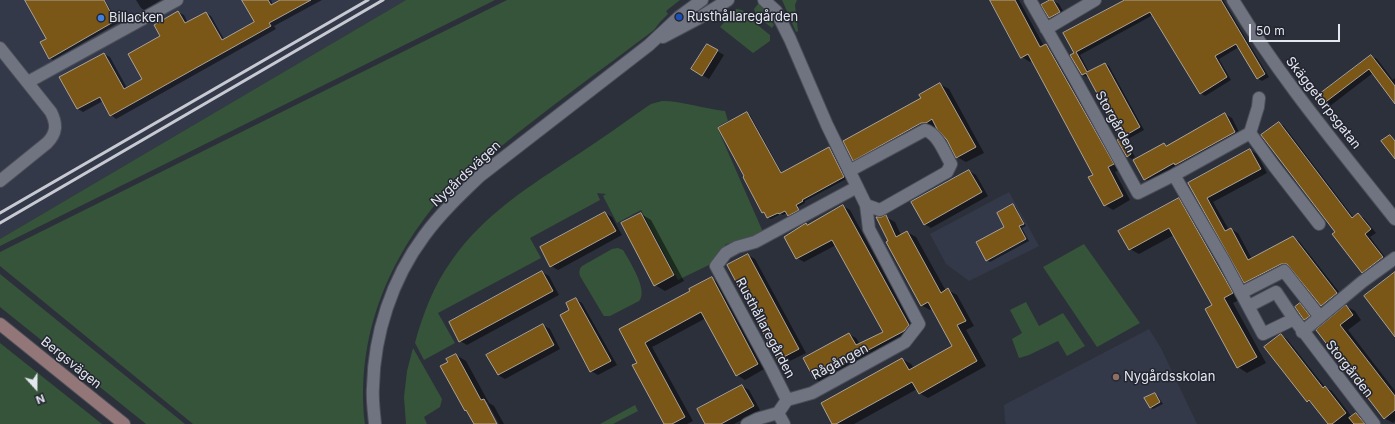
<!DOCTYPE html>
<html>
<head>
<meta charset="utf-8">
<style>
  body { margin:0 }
  #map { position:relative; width:1395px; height:424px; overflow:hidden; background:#2c303b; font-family:Inter,sans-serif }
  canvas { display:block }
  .north { position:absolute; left:16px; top:368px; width:40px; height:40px; -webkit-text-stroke:3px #232631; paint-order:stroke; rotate:159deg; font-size:11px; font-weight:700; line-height:16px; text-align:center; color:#e4e7ee }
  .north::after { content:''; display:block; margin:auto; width:14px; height:18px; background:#e4e7ee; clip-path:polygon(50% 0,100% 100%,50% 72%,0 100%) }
  .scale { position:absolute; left:1249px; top:24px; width:91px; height:18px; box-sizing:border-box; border:2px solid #e4e7ee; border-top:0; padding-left:5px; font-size:12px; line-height:14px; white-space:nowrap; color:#e4e7ee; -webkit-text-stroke:3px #232631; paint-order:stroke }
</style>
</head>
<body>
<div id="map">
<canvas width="1395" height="424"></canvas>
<div class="north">N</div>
<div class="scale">50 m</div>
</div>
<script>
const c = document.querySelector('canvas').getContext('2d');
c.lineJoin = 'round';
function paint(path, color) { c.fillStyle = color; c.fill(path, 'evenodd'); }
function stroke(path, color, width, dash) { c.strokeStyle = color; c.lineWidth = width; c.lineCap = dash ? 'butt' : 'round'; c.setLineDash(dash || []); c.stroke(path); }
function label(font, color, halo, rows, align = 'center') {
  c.font = font + ' Inter,sans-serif'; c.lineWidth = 3; c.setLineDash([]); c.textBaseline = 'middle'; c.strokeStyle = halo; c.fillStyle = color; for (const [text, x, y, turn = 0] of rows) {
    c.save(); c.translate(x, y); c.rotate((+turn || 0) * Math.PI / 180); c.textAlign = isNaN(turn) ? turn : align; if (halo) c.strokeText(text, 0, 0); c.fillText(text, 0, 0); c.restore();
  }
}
const built = new Path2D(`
  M0 0H406L0 239Z
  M1009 192 1039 246 969 281 946 264 930 234Z
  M1149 329 1161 348 1197 424H1006L1005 421 1004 405Z`);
const green = new Path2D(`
  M406 0H495L0 246V239Z
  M507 0H680L666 11 668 14 660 22 654 30C600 71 545 110 493 153 482 162 471 171 460 180 455 185 449 189 444 194 388 258 355 338 365 424H193L0 266V252Z
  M782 0H797L795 5 798 31 796 32Z
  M761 3 774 25 772 28 758 17 755 12 754 9 758 4Z
  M736 9 742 10 747 13 754 22 770 35V41L753 53 720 27Z
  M662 101C683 101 704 109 725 111L728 121 717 127 763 232 749 239 726 244 713 263 678 280 641 210 617 223 603 196 606 194 597 193 600 200 530 238 541 258 438 313 455 343 424 360 415 343C423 313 434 285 452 260 484 214 531 185 577 155 600 140 622 124 645 108L651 104Z
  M1084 244 1140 323 1097 347 1043 267Z
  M618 248 623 250C629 260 649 291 639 301L610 316H604L602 313 580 276C579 272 579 269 582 266L612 249Z
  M0 274 185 424H146L0 307Z
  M1026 302 1039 326 1063 313 1085 346 1067 356 1058 341 1029 355 1019 358 1012 339 1022 333 1010 310Z
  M0 343 102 424H0Z
  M413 348 442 399 440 407 424 417 427 424H406L404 397 407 371Z
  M635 405 638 411 613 424H600Z`);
const shadow = new Path2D(`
  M26 0H105L118 23 53 60 50 58 47 39Z
  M136 0H161L144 10 141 8Z
  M243 0H271L273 5 282 0H322L274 26 276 29 116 119 111 115 103 101 83 112 78 109 61 78 104 54 110 57 127 88 143 79 162 37 178 12 184 15 188 23 206 13 211 16 224 39 255 22Z
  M991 0H1019L1044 46 1046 45 1054 50 1121 169 1115 172 1130 200 1113 210 1105 205 1094 175 1032 60 1030 62 1022 57Z
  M1052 0 1059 4 1066 16 1056 21 1049 17Z
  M1127 0H1223L1269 77 1262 81 1257 78 1239 47 1219 59 1231 80 1205 96 1200 93 1153 15 1080 55 1089 72 1105 64 1109 66 1144 130 1126 140 1135 157 1132 159 1127 156 1123 138 1089 76 1087 77 1082 75 1075 54 1064 34Z
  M707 45 724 55 709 79 692 69Z
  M1371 56 1377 59 1393 80 1395 78V102L1373 73 1330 106 1324 103Z
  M940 84 949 89 984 153 966 162 957 157 948 140 937 126 931 128 862 165 853 160Z
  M747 113 750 115 782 173 829 148 832 150 846 179 805 201V203L798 207 801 212 792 217 787 213 783 215 781 214 771 219 768 218 766 214 763 212Z
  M1225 114 1232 118 1241 136 1151 183 1145 179 1164 144 1168 146Z
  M1279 123 1284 126 1354 218 1358 215 1364 218 1376 233 1370 237 1388 261 1368 275 1363 272 1336 232Z
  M1250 150 1257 154 1267 173 1213 202 1229 230 1231 229 1238 233 1252 259 1293 238 1299 241 1343 297 1328 309 1322 306 1291 267 1288 268 1252 286 1245 282 1190 183Z
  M969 171 976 175 988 196 931 228 924 224Z
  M1179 199 1188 204 1241 299 1233 303 1266 363 1247 373 1238 367 1206 309 1213 305 1174 235 1139 254 1130 249Z
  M1013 205 1016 207 1026 226 1022 228 1029 241 990 262 987 260 1005 227Z
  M843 206 850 210 915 329 822 383 815 379 849 334 856 338 860 344 884 332 836 245 804 262 797 258 808 225Z
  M605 213 612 217 622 235 558 270 551 266Z
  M641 214 651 220 684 281 665 291 655 285Z
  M886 217 895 222 901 235 907 232 916 237 946 291 948 290 957 295 974 326 966 330 986 366 928 398 919 393 917 389 854 424H834L902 359 911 364 914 368 953 346 933 309 930 310 921 305 889 242Z
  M748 255 755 259 806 353 786 363 779 359Z
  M542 272 549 276 559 295 467 345 460 341Z
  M712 279 719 283 766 368 745 380 737 375 706 318 656 345 652 347 693 421 687 424H665L639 363 621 330 691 291Z
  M576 299 582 303 617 365 598 375 591 371 571 310Z
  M1300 304 1303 306 1312 318 1308 321 1305 319Z
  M1346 306 1355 311 1361 320 1348 330 1395 391V421L1393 423 1384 418 1317 330Z
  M543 325 550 329 560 349 505 379 498 375Z
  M1281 335 1287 339 1325 387 1332 391 1352 417 1356 414 1362 417 1367 424H1329L1314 405 1308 401Z
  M456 355 466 361 489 403 494 406 504 424H499L487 402H484L496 424H475L449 362Z
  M742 386 749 390 760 410 734 424H706Z
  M1155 394 1158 396 1163 404 1153 409 1150 407Z`);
const building = new Path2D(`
  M25 0H104L115 21 49 59 40 42 46 39Z
  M242 0H268L271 5 280 0H311L269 23 271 26 110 116 100 97 77 109 59 77 104 53 124 89 142 79 128 54 160 36 154 25 178 11 185 23 206 12 222 40 254 22Z
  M990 0H1015L1040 47 1046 44 1114 164 1108 167 1123 196 1104 206 1088 177 1093 175 1028 54 1021 58Z
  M1050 0H1053L1060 12 1049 18 1041 5Z
  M1125 0H1221L1265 74 1257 79 1236 44 1215 56 1227 77 1200 94 1150 12 1076 52 1087 72 1105 63 1140 127 1121 138 1123 137 1131 154 1127 157 1117 140 1121 138 1086 73 1082 75 1070 55 1074 53 1063 33Z
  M707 44 718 50 702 76 691 69Z
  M1371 55 1395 86V104L1369 69 1323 104 1317 96Z
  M940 83 976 147 956 158 947 140 937 129 932 119 926 123H921L853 161 843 141 921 98 919 95Z
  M747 112 781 173 829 147 844 177 802 200 803 201 796 205 799 210 788 216 785 211 779 214 778 213 767 218 764 212 762 213 743 177 744 176 718 128Z
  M1225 113 1235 132 1175 165 1174 163 1144 180 1133 160 1164 143 1166 146Z
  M1279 122 1352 218 1358 213 1371 229 1365 234 1383 257 1362 273 1332 234 1335 232 1261 135Z
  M1390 135 1395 141V159L1381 141Z
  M1250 149 1261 169 1207 198 1225 231 1231 228 1248 260 1293 236 1337 293 1321 306 1287 264H1281L1244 283 1188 183Z
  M969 170 982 192 924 225 911 202Z
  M1179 198 1233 293 1224 298 1257 357 1237 368 1205 309 1212 305 1169 228 1129 250 1118 231Z
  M1013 204 1024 224 1019 226 1026 239 986 261 976 242 1004 227 997 213Z
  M843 205 909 325 904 331 814 379 803 358 849 333 856 345 883 332 832 240 796 259 784 237 806 223 807 225Z
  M605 212 616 231 550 267 540 247Z
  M641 213 674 275 654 286 621 223Z
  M886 215 896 237 907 231 941 293 948 288 966 321 957 325 977 361 919 394 912 382 836 424H832L821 403 902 358 909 370 952 346 928 302 921 306 886 242 888 241 876 217H881Z
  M748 254 799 349 778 360 727 265Z
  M542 271 553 291 459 342 449 322Z
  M1395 272V337L1364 296Z
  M712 277 758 364 736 376 701 312 648 341 645 343 685 417 672 424H664L632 365 637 363 619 329 690 291 689 289Z
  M576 298 611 361 590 372 560 315 569 310 566 303Z
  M1300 303 1310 316 1304 320 1295 307Z
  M1346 305 1353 315 1340 325 1395 396V410L1384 419 1316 330Z
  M543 324 554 345 498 375 486 355Z
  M1281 334 1323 388 1325 386 1346 413 1332 424H1328L1309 400 1307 402 1264 347Z
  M456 354 481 400 484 399 497 424H474L466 410 465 411 440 366 448 362 446 359Z
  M742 385 754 406 721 424H705L697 409Z
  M1155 393 1160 402 1150 408 1144 398Z
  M1356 413 1365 424H1354L1349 418Z`);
const minor = new Path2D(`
  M764 0 776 11 790 39 827 125 866 205 880 210 947 172 951 164C944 152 938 134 925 130L849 171
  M1030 0 1074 77 1138 193 1174 175 1250 133 1258 107 1259 98
  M1233 0C1280 78 1339 148 1395 219
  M1046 29 1095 0
  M0 48 51 112C57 124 57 133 47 143L0 181
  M28 82 177 0
  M1250 133 1274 166 1319 224
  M1174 175 1224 261 1263 334 1294 319 1374 424
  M1241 293 1284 271 1320 317
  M1249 306 1276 292 1294 319
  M1302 332 1362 282 1395 258
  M787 400 771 368 716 266 726 253 737 247 755 242 857 187
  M778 413 784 424
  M747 424 757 419 778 413 787 400 812 393 905 342 919 324 869 229 866 205`);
const tertiary = new Path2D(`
  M663 37 699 18 728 0
  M375 424C374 412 372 399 373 387 374 334 392 279 424 236 440 214 460 195 480 176L649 45 679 17 702 0`);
const secondary = new Path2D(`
  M0 324 124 424`);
const rail = new Path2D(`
  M0 213 368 0
  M0 223 383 0`);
const markers = [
  [679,17,4,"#1a4fb4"],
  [101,18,4,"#3f7fe0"],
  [1116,377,4,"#8d6e63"]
];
const poiNames = [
  ["Rusthållaregården",687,17],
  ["Billacken",109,18],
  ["Nygårdsskolan",1124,377]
];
const streetNames = [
  ["Skäggetorpsgatan",1323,103,52],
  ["Storgården",1115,122,61],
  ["Nygårdsvägen",466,174,-43],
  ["Rusthållaregården",765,328,62],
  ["Rågången",840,362,-28],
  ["Bergsvägen",71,363,39],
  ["Storgården",1349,369,52]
];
paint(built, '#34394a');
paint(green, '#365439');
paint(shadow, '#0007');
paint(building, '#7a5617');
stroke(building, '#aba296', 1);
stroke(minor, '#4b4e57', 14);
stroke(tertiary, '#4b4e57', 14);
stroke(secondary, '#4b4e57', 14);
stroke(minor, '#707481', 12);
stroke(tertiary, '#707481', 12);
stroke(secondary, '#927678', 12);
stroke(rail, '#c7cad2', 3);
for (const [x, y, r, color] of markers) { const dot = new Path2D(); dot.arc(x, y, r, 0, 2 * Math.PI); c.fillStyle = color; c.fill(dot); stroke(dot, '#232631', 1.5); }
label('13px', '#e4e7ee', '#232631', poiNames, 'left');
label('13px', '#e4e7ee', '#232631', streetNames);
</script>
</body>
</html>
